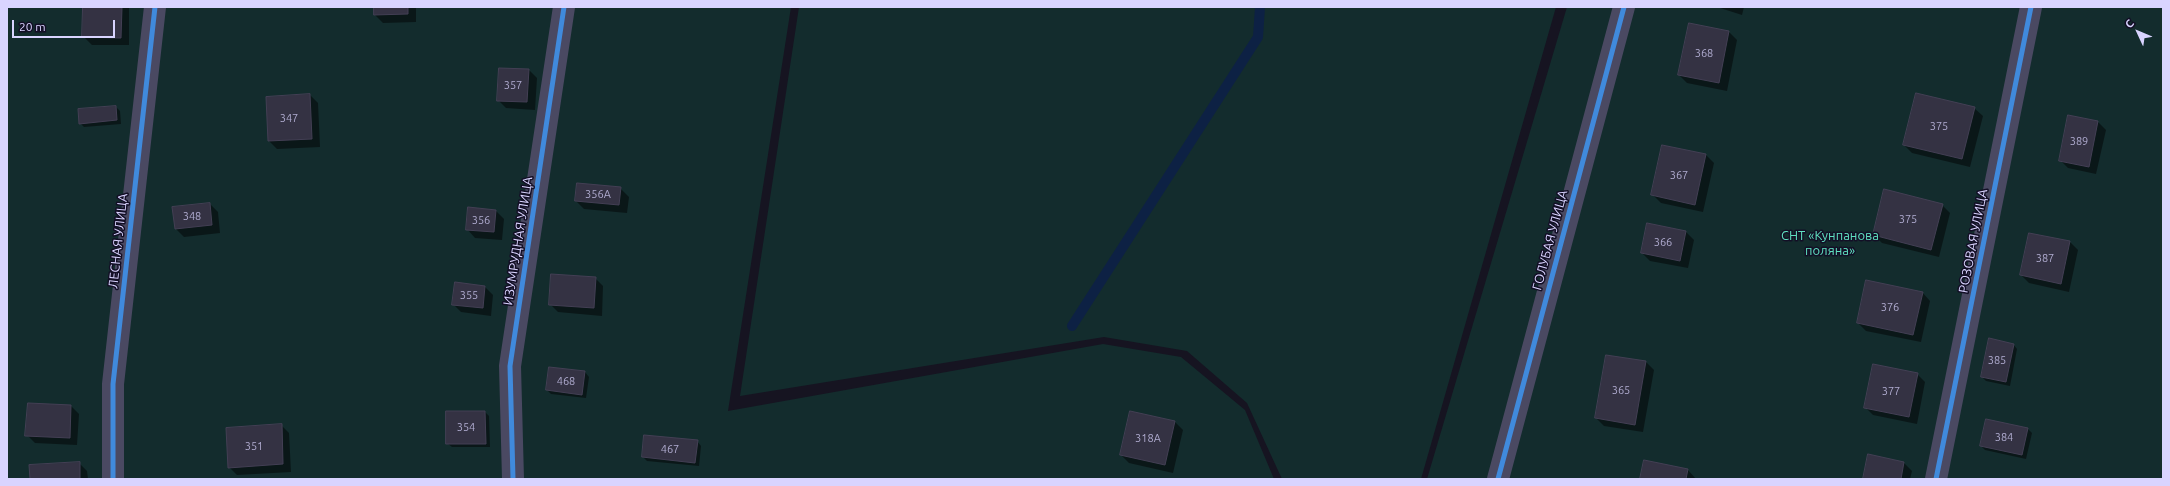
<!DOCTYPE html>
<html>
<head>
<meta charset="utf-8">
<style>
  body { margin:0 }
  #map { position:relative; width:2170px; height:486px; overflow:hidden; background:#161421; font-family:Ubuntu,sans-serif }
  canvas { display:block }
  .frame { position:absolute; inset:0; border:8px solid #d9d4ff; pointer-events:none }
  .north { position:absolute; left:2118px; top:12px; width:40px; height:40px; -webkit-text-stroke:3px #130f26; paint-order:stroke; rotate:314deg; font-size:11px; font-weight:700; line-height:16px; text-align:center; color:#d9d4ff }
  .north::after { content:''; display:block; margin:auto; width:14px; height:18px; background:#d9d4ff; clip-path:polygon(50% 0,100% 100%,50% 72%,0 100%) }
  .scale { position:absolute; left:12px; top:20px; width:103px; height:18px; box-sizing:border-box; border:2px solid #d9d4ff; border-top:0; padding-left:5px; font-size:12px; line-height:14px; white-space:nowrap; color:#d9d4ff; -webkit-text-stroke:3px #130f26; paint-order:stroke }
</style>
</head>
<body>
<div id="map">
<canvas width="2170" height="486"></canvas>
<div class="frame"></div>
<div class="north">С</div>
<div class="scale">20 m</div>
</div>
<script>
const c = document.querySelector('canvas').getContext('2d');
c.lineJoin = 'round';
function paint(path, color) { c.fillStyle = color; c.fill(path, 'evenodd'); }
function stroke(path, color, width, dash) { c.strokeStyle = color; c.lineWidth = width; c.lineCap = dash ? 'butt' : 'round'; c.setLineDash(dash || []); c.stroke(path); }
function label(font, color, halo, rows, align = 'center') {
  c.font = font + ' Ubuntu,sans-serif'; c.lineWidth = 3; c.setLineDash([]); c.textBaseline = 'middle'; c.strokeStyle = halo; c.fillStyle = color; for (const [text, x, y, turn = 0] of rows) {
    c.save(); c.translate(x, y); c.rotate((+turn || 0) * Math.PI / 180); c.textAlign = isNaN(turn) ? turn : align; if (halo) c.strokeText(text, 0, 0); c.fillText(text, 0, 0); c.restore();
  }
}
const green = new Path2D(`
  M7 7H791L728 411 1103 344 1181 357 1245 410 1274 479H7Z
  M799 7H1556L1421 479H1282L1247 403 1187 351 1104 337 740 396Z
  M1567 7H2163V479H1427Z`);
const shadow = new Path2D(`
  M84 7H129V45H92L83 36Z
  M375 7H416V22L383 23 375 15Z
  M1717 7H1744L1742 15Z
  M1690 24 1729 32 1737 40 1727 91 1687 83 1679 75Z
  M529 70 537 78 535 110 506 108 498 100Z
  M310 95 318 103 320 147 277 149 269 141Z
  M116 107 120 111 121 124 84 127 80 123Z
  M1974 108 1983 116 1970 167 1912 153 1904 145Z
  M2098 122 2106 130 2096 174 2068 168 2060 160Z
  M1706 155 1714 163 1703 212 1661 203 1653 195Z
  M620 188 629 197 627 213 584 209 576 201Z
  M210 204 218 212 220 233 184 237 176 229Z
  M1942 205 1950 213 1939 257 1882 243 1874 235Z
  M469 208 496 211 504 219 502 240 475 238 467 229Z
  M1648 225 1686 232 1694 240 1688 268 1650 261 1642 253Z
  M2070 242 2078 250 2069 292 2029 283 2021 275Z
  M595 278 603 286 602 316 558 312 550 304Z
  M485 287 493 295 491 316 461 312 453 304Z
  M1922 292 1930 301 1921 342 1866 331 1858 323Z
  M2013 344 2017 349 2010 386 1986 381 1982 377Z
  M1646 362 1654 370 1643 432 1604 426 1596 418Z
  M550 368 585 372 589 377 586 398 551 394 547 390Z
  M1917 374 1925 382 1917 424 1873 415 1865 407Z
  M71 406 79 414 77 445 35 443 27 435Z
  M447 412H485L489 416 490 447H452L447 443Z
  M1131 412 1175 422 1183 430 1173 473 1129 463 1121 455Z
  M281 425 289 433 291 472 237 475 229 467Z
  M2028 429 2032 433 2026 459 1985 450 1981 446Z
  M697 441 701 446 699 466 647 461 643 457Z
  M79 463 87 471 88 479H31Z
  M1904 463 1912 471 1910 479H1864Z
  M1688 470 1696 479H1641Z`);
const stream = new Path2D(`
  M1072 326 1258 37 1260 7`);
const building = new Path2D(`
  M83 7H122L121 38 82 37Z
  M374 7H408V14L374 15Z
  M1689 23 1729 31 1719 83 1678 75Z
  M499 68 529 69 527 102 497 101Z
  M1916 93 1975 107 1962 159 1903 145Z
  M310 94 312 139 268 141 266 97Z
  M116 106 117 120 79 124 78 109Z
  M2068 115 2098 121 2089 167 2059 161Z
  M1662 145 1706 154 1695 205 1651 195Z
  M577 183 621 187 619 205 575 201Z
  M1884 189 1943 204 1931 250 1873 235Z
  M210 203 212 225 175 229 172 207Z
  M468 207 496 210 494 232 466 230Z
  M1647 223 1686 231 1680 261 1641 253Z
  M2029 233 2070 241 2061 284 2020 275Z
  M551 274 596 277 594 308 549 305Z
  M1866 280 1923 292 1913 335 1857 323Z
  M455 282 485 286 483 308 452 305Z
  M1989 338 2014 344 2006 382 1981 377Z
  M1606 355 1646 361 1635 425 1595 418Z
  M1873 364 1918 373 1909 417 1864 408Z
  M549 367 585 371 582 395 546 390Z
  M28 403 71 405 70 438 25 436Z
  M446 411H485L486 444H446Z
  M1130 411 1175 421 1165 465 1120 455Z
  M1986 419 2028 428 2022 455 1980 446Z
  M282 424 283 464 228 468 226 428Z
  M644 435 698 440 695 463 642 457Z
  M1868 454 1904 462 1901 479H1863Z
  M1644 460 1688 469 1686 479H1640Z
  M80 462V479H30L29 465Z`);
const minor = new Path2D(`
  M113 479V384L155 7
  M513 479 510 366 564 7
  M1498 479 1624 7
  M1936 479 2031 7`);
const cycleway = new Path2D(`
  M113 479V384L155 7
  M513 479 510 366 564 7
  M1498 479 1624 7
  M1936 479 2031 7`);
const numberNames = [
  ["368",1704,53],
  ["357",513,85],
  ["347",289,118],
  ["375",1939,126],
  ["389",2079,141],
  ["367",1679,175],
  ["356А",598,194],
  ["348",192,216],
  ["375",1908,219],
  ["356",481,220],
  ["366",1663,242],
  ["387",2045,258],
  ["355",469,295],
  ["376",1890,307],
  ["385",1997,360],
  ["468",566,381],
  ["365",1621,390],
  ["377",1891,391],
  ["354",466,427],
  ["384",2004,437],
  ["318А",1148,438],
  ["351",254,446],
  ["467",670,449]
];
const parkNames = [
  ["СНТ «Кунпанова",1830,236],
  ["поляна»",1830,251]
];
const streetNames = [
  ["ГОЛУБАЯ УЛИЦА",1550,240,-75],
  ["ЛЕСНАЯ УЛИЦА",118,241,-84],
  ["ИЗУМРУДНАЯ УЛИЦА",518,241,-81],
  ["РОЗОВАЯ УЛИЦА",1973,241,-79]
];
paint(green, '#132c2d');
paint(shadow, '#0007');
stroke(stream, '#0d2144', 10);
paint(building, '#343243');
stroke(building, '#433f54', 1);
stroke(minor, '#4a4962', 22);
stroke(cycleway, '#408adc', 5);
label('11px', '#b0acd0', null, numberNames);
label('13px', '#5fe0c0', '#130f26', parkNames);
label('13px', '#d9d4ff', '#130f26', streetNames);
</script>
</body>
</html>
